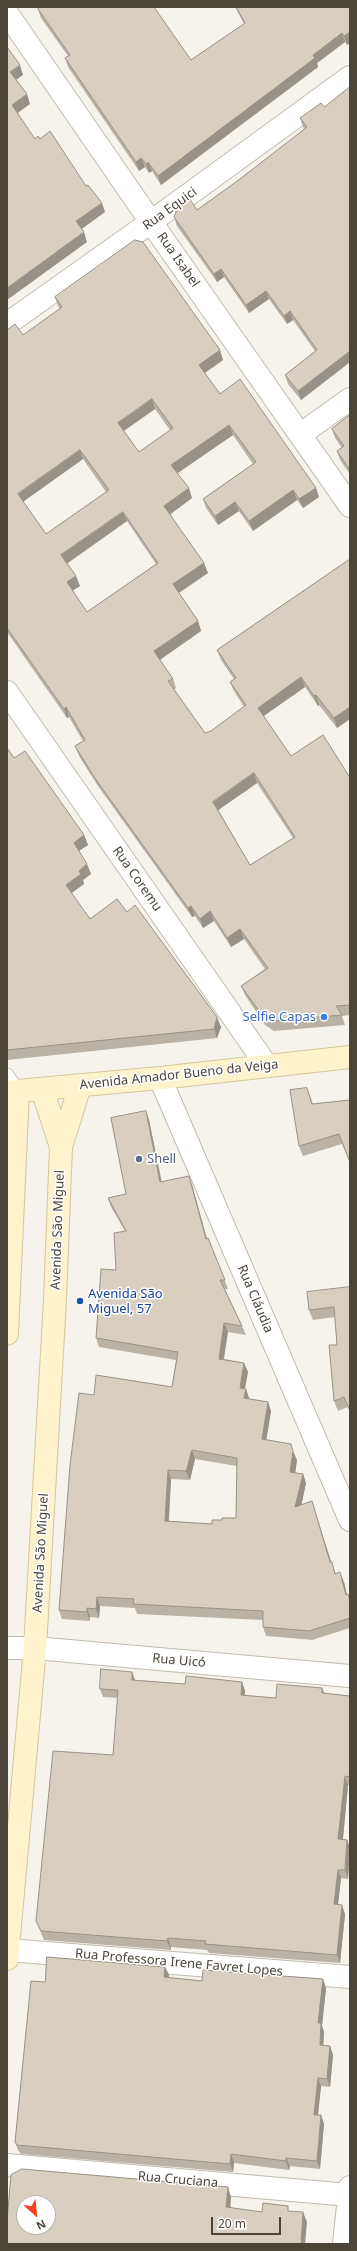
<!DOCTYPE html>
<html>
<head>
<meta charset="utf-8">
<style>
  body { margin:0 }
  #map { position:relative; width:357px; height:2251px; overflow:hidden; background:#f6f3ec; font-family:"Noto Sans",sans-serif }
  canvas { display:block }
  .frame { position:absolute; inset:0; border:8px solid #4b4439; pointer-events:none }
  .north { position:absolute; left:16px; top:2195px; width:40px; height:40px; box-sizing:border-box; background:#fff; border:1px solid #b7b4b0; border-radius:50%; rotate:153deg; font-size:11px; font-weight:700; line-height:16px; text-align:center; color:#4b4439 }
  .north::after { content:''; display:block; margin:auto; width:14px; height:18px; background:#fc3f1d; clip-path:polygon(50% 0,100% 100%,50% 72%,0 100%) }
  .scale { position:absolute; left:211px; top:2217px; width:70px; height:18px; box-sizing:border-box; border:2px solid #4b4439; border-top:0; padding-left:5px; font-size:12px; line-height:14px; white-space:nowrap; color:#4b4439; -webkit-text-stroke:3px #fff; paint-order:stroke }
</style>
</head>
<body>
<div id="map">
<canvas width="357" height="2251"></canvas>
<div class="frame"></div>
<div class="north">N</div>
<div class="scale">20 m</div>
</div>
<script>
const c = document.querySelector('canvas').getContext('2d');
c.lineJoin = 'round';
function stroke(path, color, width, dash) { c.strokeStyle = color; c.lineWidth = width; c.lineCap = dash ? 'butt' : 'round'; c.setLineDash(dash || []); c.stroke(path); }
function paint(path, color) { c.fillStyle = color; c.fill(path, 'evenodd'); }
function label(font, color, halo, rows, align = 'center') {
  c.font = font + ' "Noto Sans",sans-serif'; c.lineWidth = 3; c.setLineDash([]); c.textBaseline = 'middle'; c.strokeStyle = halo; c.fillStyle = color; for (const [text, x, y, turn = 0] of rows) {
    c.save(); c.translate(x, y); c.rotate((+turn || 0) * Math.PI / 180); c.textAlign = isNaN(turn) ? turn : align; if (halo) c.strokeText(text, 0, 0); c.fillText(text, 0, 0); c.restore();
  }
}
const lane = new Path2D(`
  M7 1075 18 1091`);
const street = new Path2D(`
  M7 13 151 222 350 506
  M7 324 151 222 350 77
  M301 434 350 399
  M7 692 267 1066
  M160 1078 350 1520
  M7 1648H35L350 1676
  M8 1950 350 1977
  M7 2165 349 2195
  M344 2244 350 2187`);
const secondary = new Path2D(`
  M42 1089 61 1147
  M7 1092 160 1078 350 1057
  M7 1334 18 1091
  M7 1959 35 1648 55 1300 61 1147 80 1086`);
const wall = new Path2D(`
  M235 7H350V43L347 45 345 42 317 63 318 67 161 185 152 171 149 173 145 167 139 171 68 67 65 58 68 56 41 18 38 9 191 60 244 24Z
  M350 87V362L301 400 288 384 285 375 315 351 293 320 287 324 269 299 249 313 224 277 217 282 177 226 174 217 197 210 240 179 305 129 303 127 300 118 324 107Z
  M55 297 223 360 205 373 220 394 316 488 319 497 303 508 297 500 253 531 239 511 218 525 206 508 203 499 253 464 233 435 177 473 192 498 170 514 208 573 179 593 198 621 201 631 160 660 173 679 176 688 174 690 205 733 211 731 244 707 234 691 230 682 234 679 221 660 217 650 350 559V719L337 728 319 705 318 706 305 687 263 716 291 756 350 775V1015L342 1016 345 1025 274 1031 265 1025 245 995 241 986 265 969 244 939 231 947 214 921 203 928 195 916 192 917 98 786 79 756 75 746 83 741 69 717 67 718 7 632V330L23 335 60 309 58 306ZM155 409 170 430 139 452 124 431ZM83 459 106 492 46 534 23 502ZM127 521 156 564 87 612 72 591 80 586 67 563ZM257 783 293 838 250 865 218 810Z
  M350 415V474L340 460 337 451 342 448 335 438 332 429Z
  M7 748 14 758 84 835 88 845 79 851 91 874 83 880 84 884 71 893 90 919 127 912 221 1027 217 1038 7 1060Z
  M307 1088 313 1104 350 1100V1163L342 1144 303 1156 299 1146Z
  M146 1111 149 1120 162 1182 192 1185 207 1238H208L228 1289H225L242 1326 246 1335 228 1332 224 1359 244 1363 248 1372 245 1389H246L249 1399 268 1402 271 1411 266 1440 297 1460 295 1473 303 1474 306 1483 301 1505 312 1501 331 1562 336 1574 344 1582 347 1595 350 1599V1628L312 1640 302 1639 266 1636 263 1627V1620L137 1614 135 1608 100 1606 99 1618 90 1617V1621L62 1619 59 1610 94 1395 172 1387 176 1360 99 1347 96 1338 116 1270 125 1231 111 1207 108 1198 126 1194ZM195 1459 237 1466 236 1518 222 1520 212 1524 169 1521 171 1479 190 1480Z
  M350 1287 348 1407 338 1411 334 1401 337 1345 335 1317 313 1320 309 1310Z
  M135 1680 185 1684 242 1682 245 1691 244 1696 276 1698 322 1688 324 1694 350 1696V1785H348L343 1839 347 1840 350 1848V1851L348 1879 341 1878 338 1905 345 1914 340 1963 209 1953 207 1950 171 1947V1950L44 1940 36 1921 113 1755 118 1698 103 1697 100 1689Z
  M165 1967 169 1975 168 1978 202 1981 323 1979 326 1988 322 2026 324 2032 323 2045 330 2046 333 2055 330 2087 321 2086 318 2115H321L324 2124 320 2169 290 2166 289 2170 234 2163 233 2172 21 2154 18 2150 15 2142 45 1982Z`);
const shadedWall = new Path2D(`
  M350 32V43L347 45 344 36Z
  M342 33 345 42 317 63 318 67 161 185 158 176 313 55Z
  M20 65 23 75 13 82 10 72Z
  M27 94 30 104 15 115 12 105Z
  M141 158 145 167 139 171 136 162Z
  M148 162 152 171 149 173 146 164Z
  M102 203 105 212 79 231 76 221Z
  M84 232 87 242 7 300V288Z
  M221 269 224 277 217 282 214 274Z
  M266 291 269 299 249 313 246 305Z
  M290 311 293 320 287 324 284 316Z
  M220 350 223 360 203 374 199 365Z
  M350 351V362L301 400 298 391Z
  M152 399 155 409 122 432 118 423Z
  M229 425 233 435 175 475 171 465Z
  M80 450 83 459 21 503 18 494Z
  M189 488 192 498 168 516 164 506Z
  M316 488 319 497 303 508 299 499Z
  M293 490 297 500 253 531 249 521Z
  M235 502 239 511 218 525 215 516Z
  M123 512 127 521 65 565 61 555Z
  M204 563 208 573 177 594 173 584Z
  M76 576 80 586 70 592 67 582Z
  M198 621 201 631 158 661 154 651Z
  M301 677 305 687 261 718 258 708Z
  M316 695 319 705 318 706 314 696Z
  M66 707 69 717 67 718 64 709Z
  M350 707V719L337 728 334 718Z
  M254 773 257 783 217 811 213 802Z
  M84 835 88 845 77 852 74 843Z
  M87 864 91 874 83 880 84 884 69 895 66 885 79 871Z
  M191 906 195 916 192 917 188 908Z
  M210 911 214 921 203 928 200 919Z
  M240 929 244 939 231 947 227 938Z
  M217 1017 221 1027 217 1038 214 1029Z
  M146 1111 149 1120 163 1191 160 1182Z
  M189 1176 192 1185 209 1248 206 1239Z
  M224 1323 228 1332 222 1368 219 1359Z
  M244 1363 248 1372 243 1397 240 1388Z
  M246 1389 249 1398 248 1407 244 1398Z
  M268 1402 271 1411 265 1448 262 1439Z
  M192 1450 195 1459 190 1480 186 1471Z
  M293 1451 297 1460 294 1481 290 1472Z
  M168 1470 171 1479 168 1530 165 1521Z
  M303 1474 306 1483 299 1517 295 1507Z
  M312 1501 315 1511 334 1571 330 1562Z
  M340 1572 344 1582 349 1604 346 1595Z
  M97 1597 100 1606 99 1618 96 1609Z
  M87 1608 90 1617V1621L87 1612Z
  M132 1672 135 1680H132Z
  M242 1682 245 1691 244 1704 241 1695Z
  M322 1688 326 1697 322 1693Z
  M345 1776 348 1785 342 1848 338 1839Z
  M347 1840 350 1848 348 1879 345 1870Z
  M338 1870 341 1878 337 1913 334 1904Z
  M342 1905 345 1914 340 1963 337 1955Z
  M168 1938 171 1947V1950L167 1941Z
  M165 1967 169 1975 168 1986 164 1977Z
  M323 1979 326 1988 322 2026 324 2032 323 2053 320 2045 318 2023Z
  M330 2046 333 2055 330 2087 327 2079Z
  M318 2078 321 2086 317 2123 314 2115Z
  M321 2115 324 2124 320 2169 317 2161Z
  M231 2154 234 2163 233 2172 230 2164Z
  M286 2158 290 2166 289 2170 286 2161Z
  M228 2187 231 2197 230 2217 226 2207Z
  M303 2212 307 2222 305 2244H301Z`);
const building = new Path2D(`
  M41 7H154L191 60 245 23 236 7H350V32L344 36 342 33 313 55 315 58 158 176 148 162 146 164 141 158 136 162 65 58 70 55 38 9Z
  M7 47 20 65 10 72 27 94 12 105 35 139 38 136 40 139 50 131 86 186 88 185 102 203 76 221 84 232 7 288Z
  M350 87V351L298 391 285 375 317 350 290 311 284 316 266 291 246 305 221 269 214 274 174 217 177 209 190 199 197 210 240 179 307 127 300 118 321 103 324 107Z
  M135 240 143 242 220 350 199 365 220 394 240 379 316 488 299 499 293 490 249 521 235 502 215 516 203 499 256 462 229 425 171 465 189 488 164 506 204 563 173 584 198 621 154 651 173 679 168 681 205 733 211 731 246 705 230 682 236 678 217 650 350 559V707L334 718 316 695 314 696 301 677 258 708 291 756 323 735 349 776 350 775V1005L336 1006 342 1015 271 1021 262 1015 241 986 268 968 240 929 227 938 210 911 200 919 191 906 188 908 94 777 75 746 85 740 66 707 64 709 7 628V330L15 324 23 335 62 307 55 297ZM152 399 173 428 139 452 118 423ZM80 450 109 490 46 534 18 494ZM123 512 158 563 87 612 67 582 76 576 61 555ZM254 773 295 837 250 865 213 802Z
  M350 415V470L337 451 344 446 332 429Z
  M7 748 14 758 25 751 84 835 74 843 87 864 79 871 81 874 66 885 90 919 117 899 127 912 135 905 217 1017 214 1029 7 1050Z
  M307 1088 312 1104 350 1100V1162L339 1134 299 1146 290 1090Z
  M146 1111 160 1182 189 1176 206 1239 208 1238 225 1280H220L242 1326 224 1323 219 1359 244 1363 240 1388 246 1389 244 1398 268 1402 262 1439 291 1444 293 1451 290 1472 303 1474 295 1507 312 1501 330 1562H332L335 1574 340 1572 346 1595 348 1594 350 1600V1618L309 1631 298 1630 263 1627V1611L133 1604 134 1599 97 1597 96 1609 87 1608V1612L59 1610 70 1465 79 1393 94 1395 96 1375 172 1387 178 1352 96 1338 101 1269 116 1270 114 1233 126 1231 108 1198 126 1194 111 1118ZM192 1450 237 1458 236 1518H222V1520H212V1524L165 1521 168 1470 186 1471Z
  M350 1287V1411L344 1397 334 1401 329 1345H337L334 1307 309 1310 307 1292Z
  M101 1669 132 1672V1680L185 1684 186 1676 242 1682 241 1695 276 1698 277 1684 322 1688V1693L350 1696V1777L345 1776 338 1839 347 1840 345 1870H338L334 1904 342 1905 337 1955 205 1944 206 1941 168 1938 167 1941 41 1931 36 1921 53 1751 113 1755 118 1690 100 1689Z
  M47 1957 165 1967 164 1977 202 1981 203 1970 323 1979 318 2023H321L320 2045 330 2046 327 2079 318 2078 314 2115H321L317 2161 286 2158V2161L231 2154 230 2164 17 2145 15 2142 31 1981 45 1982Z
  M22 2169 228 2187 226 2207 262 2212 263 2203 288 2206V2211L303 2212 301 2244H7V2221L11 2175ZM24 2203H48V2227H24Z`);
const markers = [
  [324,1017,4,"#3f7fe0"],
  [139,1159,4,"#5c6f8a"],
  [80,1301,4,"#1a4fb4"]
];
const streetNames = [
  ["Rua Equici",170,209,-36],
  ["Rua Isabel",178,260,55],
  ["Rua Coremu",137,879,55],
  ["Avenida Amador Bueno da Veiga",179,1075,-6],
  ["Avenida São Miguel",58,1230,-88],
  ["Rua Cláudia",255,1299,67],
  ["Avenida São Miguel",41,1553,-87],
  ["Rua Uicó",179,1661,5],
  ["Rua Professora Irene Favret Lopes",179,1963,5],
  ["Rua Cruciana",178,2180,5]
];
const shopNames = [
  ["Selfie Capas",316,1017]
];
const serviceNames = [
  ["Shell",147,1159]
];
const transitNames = [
  ["Avenida São",88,1294],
  ["Miguel, 57",88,1309]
];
stroke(lane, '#c2bbae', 15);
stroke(street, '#c2bbae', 24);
stroke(secondary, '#d6c79b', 24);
stroke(lane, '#fff', 13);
stroke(street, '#fff', 22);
stroke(secondary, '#fff3cd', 22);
paint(wall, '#bab2a6');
paint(shadedWall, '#979187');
paint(building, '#d8cfc1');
stroke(building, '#979187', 1);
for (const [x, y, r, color] of markers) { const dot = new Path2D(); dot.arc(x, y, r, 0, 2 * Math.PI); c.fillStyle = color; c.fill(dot); stroke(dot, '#fff', 1.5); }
label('13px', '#4b4439', '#fff', streetNames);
label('13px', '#366cbe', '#fff', shopNames, 'right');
label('13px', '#4e5e75', '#fff', serviceNames, 'left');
label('13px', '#164399', '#fff', transitNames, 'left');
</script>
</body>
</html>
